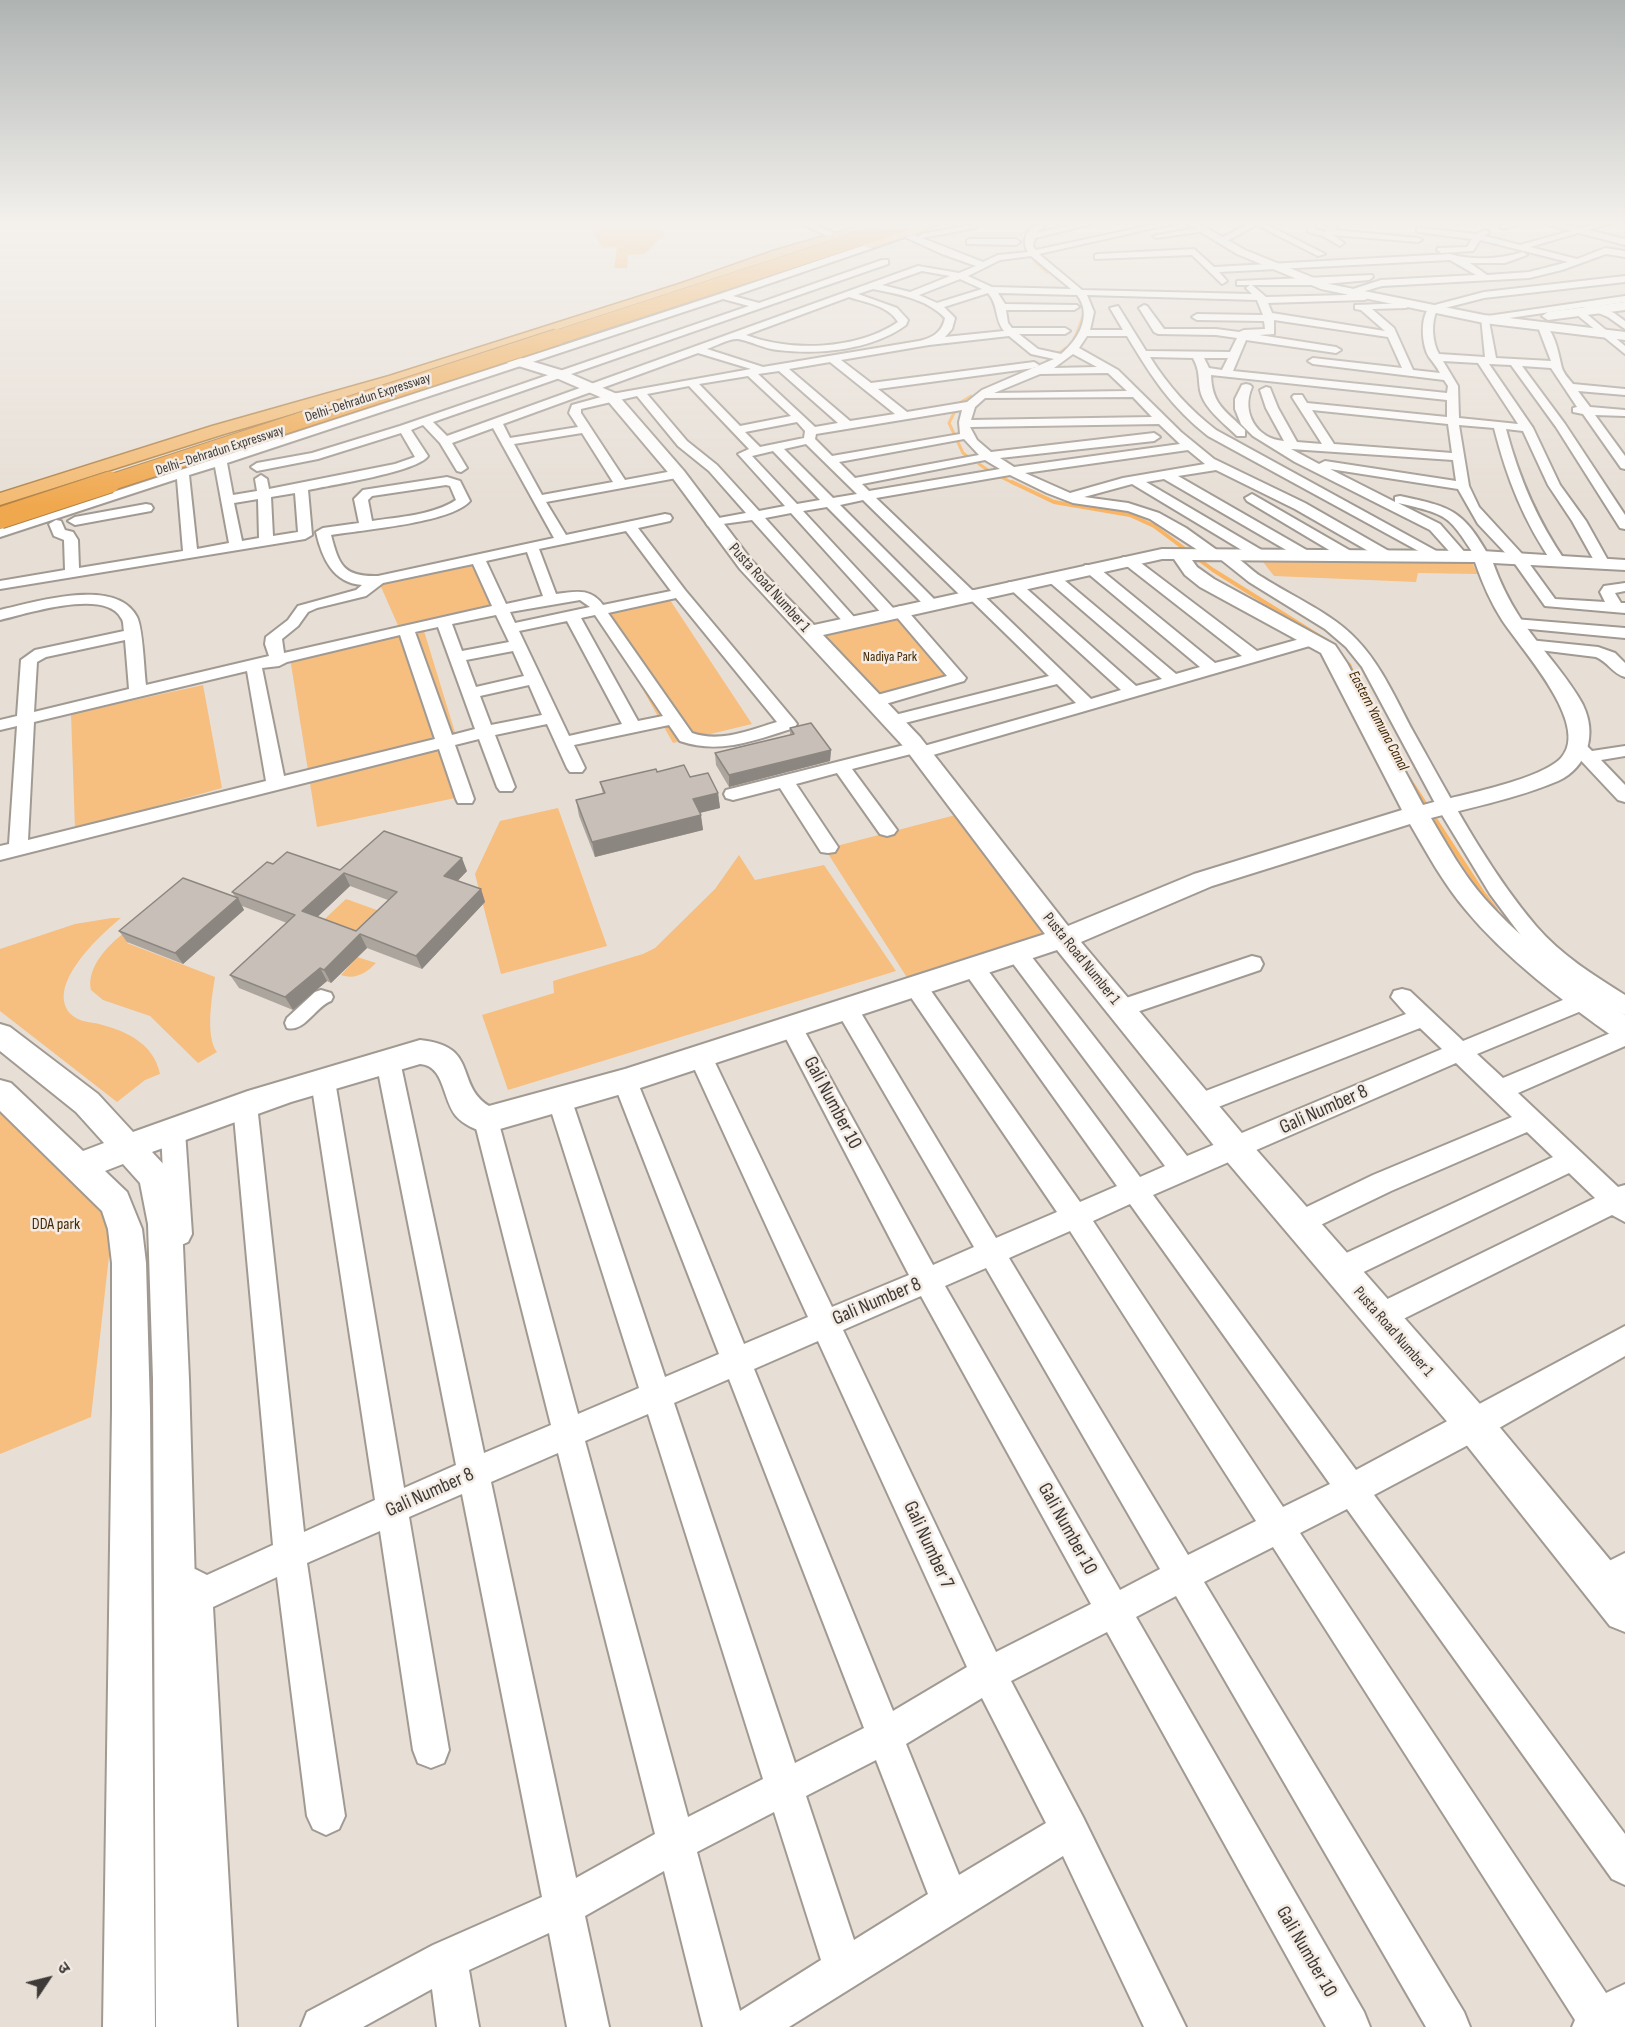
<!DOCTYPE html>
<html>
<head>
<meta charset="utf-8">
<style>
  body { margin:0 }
  #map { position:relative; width:1625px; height:2027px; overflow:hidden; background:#e7dfd6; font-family:"Sofia Sans Condensed","Noto Sans Devanagari",sans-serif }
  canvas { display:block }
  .north { position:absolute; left:18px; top:1949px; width:60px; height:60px; -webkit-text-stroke:4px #f4ece4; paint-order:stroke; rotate:55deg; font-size:16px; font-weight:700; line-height:24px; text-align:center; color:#3d3a37 }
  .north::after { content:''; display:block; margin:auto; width:21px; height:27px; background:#3d3a37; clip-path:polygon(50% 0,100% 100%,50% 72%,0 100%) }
</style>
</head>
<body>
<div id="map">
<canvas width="1625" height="2027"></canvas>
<div class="north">उ</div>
</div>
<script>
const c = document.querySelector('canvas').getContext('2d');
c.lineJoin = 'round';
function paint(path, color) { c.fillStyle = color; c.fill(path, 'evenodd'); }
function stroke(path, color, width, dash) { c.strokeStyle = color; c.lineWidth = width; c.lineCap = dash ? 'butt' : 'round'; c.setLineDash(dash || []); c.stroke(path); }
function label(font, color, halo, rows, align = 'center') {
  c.font = font + ' "Sofia Sans Condensed",sans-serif'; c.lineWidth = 5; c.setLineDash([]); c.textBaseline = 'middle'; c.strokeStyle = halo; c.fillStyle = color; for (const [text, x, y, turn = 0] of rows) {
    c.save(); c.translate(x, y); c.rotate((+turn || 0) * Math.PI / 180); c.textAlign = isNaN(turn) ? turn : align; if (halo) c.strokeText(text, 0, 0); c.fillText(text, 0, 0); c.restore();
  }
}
const green = new Path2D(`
  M1260 558 1471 561 1478 574 1418 573 1416 582 1274 576Z
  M478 560 498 606 400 630 378 580Z
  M670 600 752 724 673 743 600 614Z
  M900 611 954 680 876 698 821 630Z
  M424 631 457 739 328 772 445 749 460 797 317 827 290 658Z
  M203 685 222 788 75 829 71 714Z
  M558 808 607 946 501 974 475 874 500 821Z
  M967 812 1060 941 913 987 825 849Z
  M739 855 755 880 824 865 896 971 508 1090 482 1015 554 993 553 981 643 954 655 948 715 889Z
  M346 899 388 914 355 947 312 931Z
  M112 918H121C101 934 41 989 73 1016 81 1022 90 1022 99 1024 127 1031 154 1044 160 1074L145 1080 117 1102 0 1011V949L75 924Z
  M124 933 133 936 127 943 215 977C212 996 205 1036 217 1052L198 1063 150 1016 103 1000 91 990C86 968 108 945 124 933Z
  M357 957 376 963C366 973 356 980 341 975Z
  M0 1108 115 1202 91 1417 0 1454Z`);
const water = new Path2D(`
  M595 223H650L666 232 645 254 628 255 627 268H614L617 247 603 248 588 225Z`);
const streamFar4 = new Path2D(`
  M1020 235 1038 223
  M1034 261 1047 273
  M1074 339 1084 312 1081 304`);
const streamFar3 = new Path2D(`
  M1073 341 1075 337
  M1058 354 1066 348
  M1033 368 1045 365 1051 357
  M958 404 971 396
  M956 409 949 423 963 453 968 457
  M979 464 992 473
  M1001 477 1015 484`);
const streamFar2 = new Path2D(`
  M1012 482 1054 502 1130 515 1154 526 1213 570 1330 643
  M1343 658 1350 667`);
const streamFar1 = new Path2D(`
  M1349 665 1356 683
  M1405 773 1486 898`);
const stream = new Path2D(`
  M1485 897 1495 910`);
const pedestrian = new Path2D(`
  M321 990 331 993 333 997 331 1001C316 1006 304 1033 287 1028L285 1023 287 1018 315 992Z`);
const minor = new Path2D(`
  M799 223H810L837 234 864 241 860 243 832 238Z
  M929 223H941L913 234 918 237 922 234 976 224V228L922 238 983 262 998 255 1028 252C1019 237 1031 223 1048 223L1036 233 1081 223H1096L1035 238 1033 246 1036 250 1161 223H1176L1039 254 1082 290 1252 294 1246 288 1250 285H1237V281L1372 275 1373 277 1369 280 1314 285H1252L1266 297 1347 295V291L1381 280 1476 275 1450 260 1219 272 1227 281 1222 284 1192 255 1095 259V255L1098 254 1194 249 1214 267 1450 254C1474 261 1499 259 1523 252L1527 255 1505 263H1470L1487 275 1529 272 1568 262 1480 240 1473 251 1441 253 1437 250 1438 248 1467 247 1472 239 1417 232V228H1420L1477 234 1485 230 1489 232 1485 236 1520 245 1599 223H1612L1530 247 1577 259 1605 248 1625 251V257L1606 254 1562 270 1529 278 1382 286 1355 294 1367 295V299L1364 300 1268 303 1272 313 1385 331 1361 310 1355 309V305L1409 303 1411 305 1406 308 1372 309 1394 328 1413 370 1440 373C1437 367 1432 361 1429 357 1422 346 1419 316 1431 306L1484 292 1625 276V282L1484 298 1437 310C1431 322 1432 342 1439 354L1485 357 1481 317 1625 296V302L1597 306 1614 313 1625 321V329L1608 317 1584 307 1489 321 1496 358 1551 361 1538 327 1543 324C1555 330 1559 356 1562 368 1564 374 1569 379 1573 384L1625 389V395L1578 391 1590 407 1625 410V416L1595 415 1625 456V469L1621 468 1583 414 1573 412V408L1577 407 1551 368 1522 366 1565 424 1625 515V529L1620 528 1556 427 1511 365 1489 364 1533 428 1560 485 1586 521 1610 564 1608 567 1603 568 1596 564 1572 521 1548 485 1523 431 1506 429C1519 478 1537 520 1566 562L1564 565H1554C1524 522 1507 479 1494 428L1459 425 1469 486 1479 507 1523 555 1555 599 1605 602 1600 592 1604 586 1625 583V591L1615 593 1621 603H1625V613L1545 606 1513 561 1478 524 1458 489 1330 469 1395 502V497L1400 496C1451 507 1462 509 1489 556L1487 559H1477C1448 515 1450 515 1398 503L1440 524 1468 556 1466 559H1456L1430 530 1295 462 1253 436 1241 424 1235 409V399L1242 385 1246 384 1250 385 1252 387C1241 412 1256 439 1284 441L1266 408 1260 390 1266 387 1270 388 1278 408 1297 442 1322 444 1292 397 1294 395H1302L1307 403 1447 417V400L1211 375C1212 405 1225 410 1245 430V436H1237C1224 423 1204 409 1200 390 1198 377 1200 371 1193 358L1150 357C1168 386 1190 410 1216 430L1440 553 1442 556 1440 559 1435 560 1208 436C1170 406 1151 376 1127 336H1087L1079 348 1118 370 1181 432 1214 459 1305 503 1394 554 1396 557 1394 560H1384L1295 509 1216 470 1178 476 1310 552 1312 555 1310 558H1300L1164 479 1146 482 1265 552 1267 555 1265 558H1255L1132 484 1084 497 1128 503 1159 513 1186 528 1221 553C1234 550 1251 571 1262 577 1293 597 1332 613 1357 640 1382 666 1397 702 1414 733 1451 799 1487 868 1536 926 1561 955 1593 975 1625 995V1015L1591 996 1594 1001 1591 1007 1477 1054 1503 1078 1625 1027V1046L1518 1093 1618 1187 1625 1185V1222L1612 1215 1389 1326 1379 1330 1369 1326 1365 1317 1369 1308 1595 1198 1569 1173 1349 1279 1339 1283 1329 1279 1325 1270 1329 1261 1553 1157 1527 1132 1391 1191 1308 1231 1299 1235 1290 1231 1286 1223 1290 1215 1373 1175 1512 1117 1456 1063 1153 1195 1356 1470 1625 1326V1356L1485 1436 1374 1495 1625 1834V1885L1612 1879 1347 1509 1300 1533 1606 1993 1625 1984V2027H1572L1575 2020 1273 1547 1204 1582 1464 2012 1470 2027H1426L1176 1596 1136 1617 1364 2012 1370 2027H1326L1107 1632 1011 1681 1083 1817 1186 2027H1144L1063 1856 789 2027H703L664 1871 585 1916 609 2027H567L549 1933 469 1970 479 2027H437L432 1989 363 2027H301L307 2012 433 1945 542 1897 462 1494 409 1517 449 1750 444 1763 431 1768 418 1763 413 1750 380 1531 307 1563 345 1816 339 1829 326 1835 313 1829 307 1816 277 1577 213 1607 237 2027H195L180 1622 173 1625 161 1620 156 1608 161 1596 179 1588 183 1573 195 1569 207 1575 273 1545 233 1105 236 1098 245 1095 254 1098 257 1105 304 1532 375 1500 311 1081 315 1074 323 1071 331 1074 335 1081 404 1488 456 1465 376 1061 380 1054 388 1052 396 1054 400 1061 484 1453 551 1425 474 1120 477 1113 486 1110 495 1113 498 1120 578 1414 639 1388 547 1098 550 1091 559 1088 568 1091 571 1098 665 1377 719 1354 613 1081 617 1074 625 1071 633 1074 637 1081 744 1344 808 1317 689 1057 693 1050 701 1048 709 1050 832 1307 909 1275 780 1027 783 1021 791 1018 799 1021 933 1265 974 1247 839 1015 836 1009 839 1003 847 1000 855 1003 996 1238 1057 1212 908 993 905 987 908 981 916 979 924 981 1080 1202 1117 1186 965 973 962 967 965 961 973 959 981 961 1140 1177 1165 1166 1008 957 1005 952 1008 947 1016 944 1024 947 1187 1156 1442 1049 1420 1028 1208 1111 1199 1114 1190 1111 1187 1104 1190 1097 1406 1014 1391 997 1394 991 1402 989 1410 991 1463 1041 1575 995 1583 993 1589 995 1564 979 1522 937 1490 894 1436 805 1362 667 1346 647 1325 629 1249 582 1219 558H1210L1150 519 1128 511 1073 503 1047 493 1010 475 876 498 972 590 979 591 1091 699 1121 690 1009 588 1007 585 1009 582H1019L1136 686 1162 679 1047 580 1045 577 1047 574H1057L1176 674 1200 667 1085 571 1083 568 1085 565H1095L1215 663 1242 656 1123 563 1121 560 1123 557H1133L1257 651 1314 635 1322 640 1320 643 926 757 920 758 911 754 852 769 897 830 894 834 887 836 880 834 837 773 796 784 838 847 835 852 828 853 821 852 780 788 733 800 726 798 724 794 726 790 916 742 924 746 1076 703 1057 684 893 726 887 725 884 721 887 717 1049 676 970 599 963 598 863 500 840 505 936 601 938 604 936 607H926L827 507 803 511 894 609 900 606 905 608 966 678 964 681 882 705H870L868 701 870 697 947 676 895 615 889 618 884 616 791 513 765 518 855 618 858 621 855 624H845L752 520 708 526 706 523 708 520 746 513 709 471 678 446 637 396 581 409V413L625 480 678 470 682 471 684 474 682 477 546 502 566 535 665 514 670 515 672 518 670 521 638 528 685 590 794 720 797 724 794 728C755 740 720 755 680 741L669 725 574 745 585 768 582 772H570L567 768 547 724 495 735 515 787 512 791H500L497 787 479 739 455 745 474 799 472 803H458L456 799 439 749 0 860V846L9 844 17 726 0 730V720L17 716 21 660 35 650 124 631C123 627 124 621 121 618 105 588 26 614 0 620V610C33 603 116 576 137 617 143 629 144 669 146 685L269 656 265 644 266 637 288 620 298 606 356 590 362 585C333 583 322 558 316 532L323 528 359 523 354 499 363 490 447 477 460 481 470 501C451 523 361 530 331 535 339 566 344 577 378 576L554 538 493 428 452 443 467 468 461 472 457 471 440 443 423 425 411 430 428 456C417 472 331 485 308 490L312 535 305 539 0 589V581L65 570 64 540 54 536 49 524 56 520 61 521 65 530 73 532 78 540 79 568 183 551 177 479 0 537V529L720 294ZM905 237 942 254 976 266 959 273 918 266 447 436 433 422 888 264V260H882L759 303 733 296ZM1031 256 1071 289 992 287 968 276 1000 260ZM922 271 950 276 910 292 882 285ZM960 279 982 289 937 303 919 295ZM873 289C898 294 927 299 945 318 942 333 932 338 919 341L763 367 707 349C716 346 729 338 738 339 751 341 764 349 778 350 819 355 872 350 906 325L908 320 897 308 858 294ZM988 293C999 306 994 318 1004 331L945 337 952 329 955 318 944 307ZM998 293 1077 295C1093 315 1078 340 1061 354L1038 349 1019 334H1065L1070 331 1065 328H1012L1008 323 1006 310H1074L1079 307 1077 305 1005 304ZM1087 295 1257 300 1263 315 1197 314 1192 317 1197 320 1264 321 1265 329 1244 330 1239 332 1216 329H1164L1147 306 1144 305 1139 308 1154 332 1158 334 1216 335 1237 338 1230 352 1146 351 1118 306 1110 308 1123 330H1090L1094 312ZM849 297C866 303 888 305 898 322 857 350 791 352 746 335ZM723 299 749 306 400 426 312 453 257 463 251 467 257 471 318 459 401 433 415 457 395 464 269 489 267 479 261 475 255 479 257 491 233 495 227 463ZM1274 320 1388 337 1402 368 1313 358 1308 361 1313 364 1444 380 1448 386 1447 393 1233 371 1246 340 1336 353 1341 350 1336 347 1259 335 1274 334ZM1009 336 1031 354 1054 359 982 390 967 402 907 412 878 389 1034 368 1039 365 1034 362 871 383 841 360 929 345ZM698 353 751 369 612 394 572 405 569 413 578 427 510 438 503 424ZM1073 354 1097 367 1054 368ZM1204 358H1228L1222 370 1209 368ZM1443 361 1478 363 1518 424 1459 418 1458 386ZM830 362 895 414 850 421 789 369ZM779 371 838 423 815 427 758 374ZM1108 373 1127 391 994 393 1040 374ZM748 376 791 416 740 426 699 384ZM689 386 749 449 738 454 785 506 759 511 717 465 687 441 647 394ZM1133 397 1152 417 971 420 975 407 985 398ZM962 410 959 422 960 434 832 456 815 439 816 434ZM1312 410 1448 424 1452 453 1334 444ZM797 422 805 431 804 438 760 447 745 432ZM1159 424 1180 444 1014 467 1000 458 1154 441 1160 437 1154 433 991 452 977 440 970 427ZM582 433 613 482 542 495 514 444ZM964 439 979 455 855 478 839 462ZM806 444 857 494 833 498 784 449ZM1291 449 1453 460 1456 481 1325 461 1319 464ZM1188 450 1205 464 1123 478 1070 493 1025 473ZM773 451 820 500 797 504 752 456ZM985 460 1000 469 869 491 862 484ZM215 467 229 543 197 549 189 475ZM446 485 450 486 456 500C434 515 398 517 372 521L368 500 372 496ZM295 493 298 532 273 536 271 497ZM258 499 259 538 242 541 234 503ZM626 531 671 591 603 605C590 587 575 592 556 594L539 549ZM527 552 543 596 506 604 486 561ZM473 564 492 606 284 653 282 639 298 626 308 612 317 608 366 596 383 583ZM676 598 777 722C750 730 721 743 692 733L608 613ZM580 600 590 607 515 623 510 612ZM496 615 509 642 462 651 452 624ZM595 615 663 716 638 721 581 618ZM567 621 622 724 569 736 519 631ZM438 627 475 729 452 735 415 632ZM400 635 435 739 284 776 262 668 279 666 287 662ZM125 640 129 689 34 712 37 662 46 657ZM513 651 524 676 476 687 466 660ZM247 671 266 781 28 840 34 722ZM529 685 542 715 491 725 480 696ZM1130 1204 1330 1484 1283 1507 1093 1221ZM1070 1231 1256 1521 1188 1555 1009 1258ZM986 1268 1160 1569 1120 1590 945 1286ZM921 1296 1091 1604 996 1652 843 1330ZM818 1341 967 1667 893 1711 754 1369ZM729 1379 864 1728 795 1763 674 1403ZM648 1414 763 1779 688 1817 585 1441ZM558 1453 655 1834 576 1878 491 1482ZM982 1698 1046 1823 959 1875 906 1744ZM876 1760 928 1894 854 1940 806 1796ZM774 1812 821 1960 740 2011 697 1852Z
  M1249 223H1264L1325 254 1318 256 1257 225 1223 243 1216 241Z
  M1307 223H1315V229L1326 232 1329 223H1337L1335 230 1418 238 1422 240 1418 242 1333 235 1344 243 1340 246 1323 236 1308 232Z
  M1509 223H1523L1503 229 1499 227Z
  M1202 227 1206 229 1205 231 1157 238 1153 236Z
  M970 239H1016L1020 242 1016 245 967 244V240Z
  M1576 310H1582L1625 346V354L1576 314Z
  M1252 494 1356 554 1358 557 1351 561 1346 560 1247 501 1245 498Z
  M146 504 151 505 153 508 151 511 75 525 68 521 75 517Z
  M1514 619 1625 628V638L1509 627 1506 624Z
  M1529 640 1598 647 1615 653 1625 663V677C1613 674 1607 661 1596 657L1523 648 1521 645 1523 642Z
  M1578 742 1584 743 1592 751 1625 746V756L1601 760 1625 785V802L1618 800 1572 751 1569 747 1572 743Z
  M1252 956 1260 958 1263 964 1260 970 1122 1017 1114 1014 1111 1008 1114 1002Z
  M173 1121 182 1124 185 1131 192 1234 188 1242 179 1246 170 1242 166 1234 161 1131 164 1124Z
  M1625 1553V1587L1601 1599 1589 1595 1585 1583 1589 1571Z`);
const tertiary = new Path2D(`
  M1186 223H1198L1245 250 1329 284 1484 315 1625 332V340L1484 323 1321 289 1237 254Z
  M1541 223H1559L1625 239V245Z
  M1625 302V310L1548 320 1542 316 1548 312Z
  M504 353 564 371 617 394 684 471 752 561 814 625 1162 549 1482 551 1625 560V570L1493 563C1500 582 1508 599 1519 616 1537 645 1568 676 1583 705 1597 734 1588 767 1558 781 1518 798 1473 807 1431 818 1447 845 1463 874 1484 898 1525 944 1575 980 1625 1015V1041L1615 1038C1562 1000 1507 960 1465 909 1443 883 1427 853 1410 824L1212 886 1081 942 1246 1138 1487 1412 1625 1578V1632L1610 1626 1461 1438 1224 1158 1057 950 625 1093 486 1133C475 1129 464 1125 456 1116 442 1099 445 1066 420 1064L291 1102 152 1152 166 1167 171 1177 182 1224 189 1379 208 2027H156L153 1379 148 1224 140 1183 123 1164 105 1171 127 1192 131 1202 142 1229 146 1263 150 1410 155 2027H103L112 1410V1263L108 1229 102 1211 0 1111V1080L11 1083 83 1151 104 1143 76 1112 0 1051V1024L10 1027 98 1094 133 1132 248 1091 420 1040C480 1046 454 1084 489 1106L625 1069 1045 934 904 747 740 569 672 477 607 400 554 377 499 360 497 357 499 354ZM1162 559H1174L1185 575 1200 587 1321 653 1402 810 1194 874 1068 926 920 737 823 635ZM1192 560 1475 562C1482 582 1490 601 1502 620 1520 648 1592 725 1561 758 1539 781 1455 796 1423 805L1347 663 1335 645 1214 579 1197 567Z`);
const trunk = new Path2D(`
  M869 223H887L885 225 781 257 692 289 401 382 224 434 0 505V493L212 426 389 376 682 283 773 251Z`);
const primaryBridge = new Path2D(`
  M870 241 925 223`);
const motorwayBridgeFar2 = new Path2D(`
  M552 339 908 223`);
const motorwayBridgeFar1 = new Path2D(`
  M106 484 557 337`);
const motorwayBridge = new Path2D(`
  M0 518 110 482`);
const wall = new Path2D(`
  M790 728 831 750 830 761 729 787 716 765 715 753 790 735Z
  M657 772 690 777 718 793 720 808 700 813 703 830 595 857 579 816 576 800 603 794 600 782Z
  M273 864 340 870 467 871 457 881 481 889 485 902 422 969 367 948 331 983 327 981 293 1010 239 988 230 975 287 923 242 906 244 910 183 964 127 942 119 931 236 898 232 892ZM350 886 388 900 356 931 317 917Z`);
const shadedWall = new Path2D(`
  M831 750 830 761 729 787V775Z
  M718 793 720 808 695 814 693 799Z
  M701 815 703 830 595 857 592 842Z
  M462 858 467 871 449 890 444 876Z
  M344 873 350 886 309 925 302 911Z
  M481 889 485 902 422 969 416 956Z
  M238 898 244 910 183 964 175 953Z
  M360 934 367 948 331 983 324 970Z
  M320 968 327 981 293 1010 285 997Z`);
const building = new Path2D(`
  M811 723 831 750 729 775 715 753 794 734 790 728Z
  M684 765 690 777 708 773 718 793 693 799 701 815 592 842 576 800 605 793 600 782 656 769 657 772Z
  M384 831 462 858 444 876 481 889 416 956 360 934 324 970 320 968 285 997 230 975 295 915 232 892 267 862 273 864 287 852 340 870ZM344 873 397 892 356 931 302 911Z
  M183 878 238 898 175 953 119 931Z`);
const farStreetnames = [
  ["Delhi-Dehradun Expressway",368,398,-18],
  ["Delhi–Dehradun Expressway",220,451,-18]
];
const farParknames = [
  ["Nadiya Park",890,657]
];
const farWaternames = [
  ["Eastern Yamuna Canal",1378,721,62]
];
const streetNames = [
  ["Pusta Road Number 1",769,588,48],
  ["Pusta Road Number 1",1081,959,51],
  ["Pusta Road Number 1",1393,1332,49]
];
const parkNames = [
  ["DDA park",56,1225]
];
const nearStreetnames = [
  ["Gali Number 10",832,1103,62],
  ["Gali Number 8",1324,1110,-24],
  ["Gali Number 8",877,1302,-23],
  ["Gali Number 8",430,1493,-24],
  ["Gali Number 10",1067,1529,61],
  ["Gali Number 7",928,1545,65],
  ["Gali Number 10",1306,1952,60]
];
paint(green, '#f6be7f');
paint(water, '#fab564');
stroke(streamFar4, '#fab564', 2);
stroke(streamFar3, '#fab564', 3);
stroke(streamFar2, '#fab564', 4);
stroke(streamFar1, '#fab564', 4.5);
stroke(stream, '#fab564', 6);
stroke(pedestrian, '#a19a92', 4);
stroke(minor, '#a19a92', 4);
stroke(tertiary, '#a19a92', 4);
stroke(trunk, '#b18246', 3);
paint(pedestrian, '#fff');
paint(minor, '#fff');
paint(tertiary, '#fff');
paint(trunk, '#f3ba72');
stroke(primaryBridge, '#b18246', 15, []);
stroke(motorwayBridgeFar2, '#b18246', 15, []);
stroke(motorwayBridgeFar1, '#b18246', 18, []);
stroke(motorwayBridge, '#b18246', 23, []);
stroke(primaryBridge, '#f6cb95', 14);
stroke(motorwayBridgeFar2, '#f0a84e', 14);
stroke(motorwayBridgeFar1, '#f0a84e', 16);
stroke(motorwayBridge, '#f0a84e', 21);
paint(wall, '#aca59e');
paint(shadedWall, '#8c8681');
paint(building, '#c8c0b8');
stroke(building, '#8c8681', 1.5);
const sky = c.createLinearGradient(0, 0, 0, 507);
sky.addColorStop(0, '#afb4b3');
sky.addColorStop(0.44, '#f4f1ed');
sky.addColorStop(1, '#f4f1ed00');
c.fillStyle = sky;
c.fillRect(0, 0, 1625, 507);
label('14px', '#3d3a37', '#f4ece4', farStreetnames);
label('14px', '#452b06', '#f4ece4', farParknames);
label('italic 15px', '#402602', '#f4ece4', farWaternames);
label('16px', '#3d3a37', '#f4ece4', streetNames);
label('16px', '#452b06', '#f4ece4', parkNames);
label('20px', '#3d3a37', '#f4ece4', nearStreetnames);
</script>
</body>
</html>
